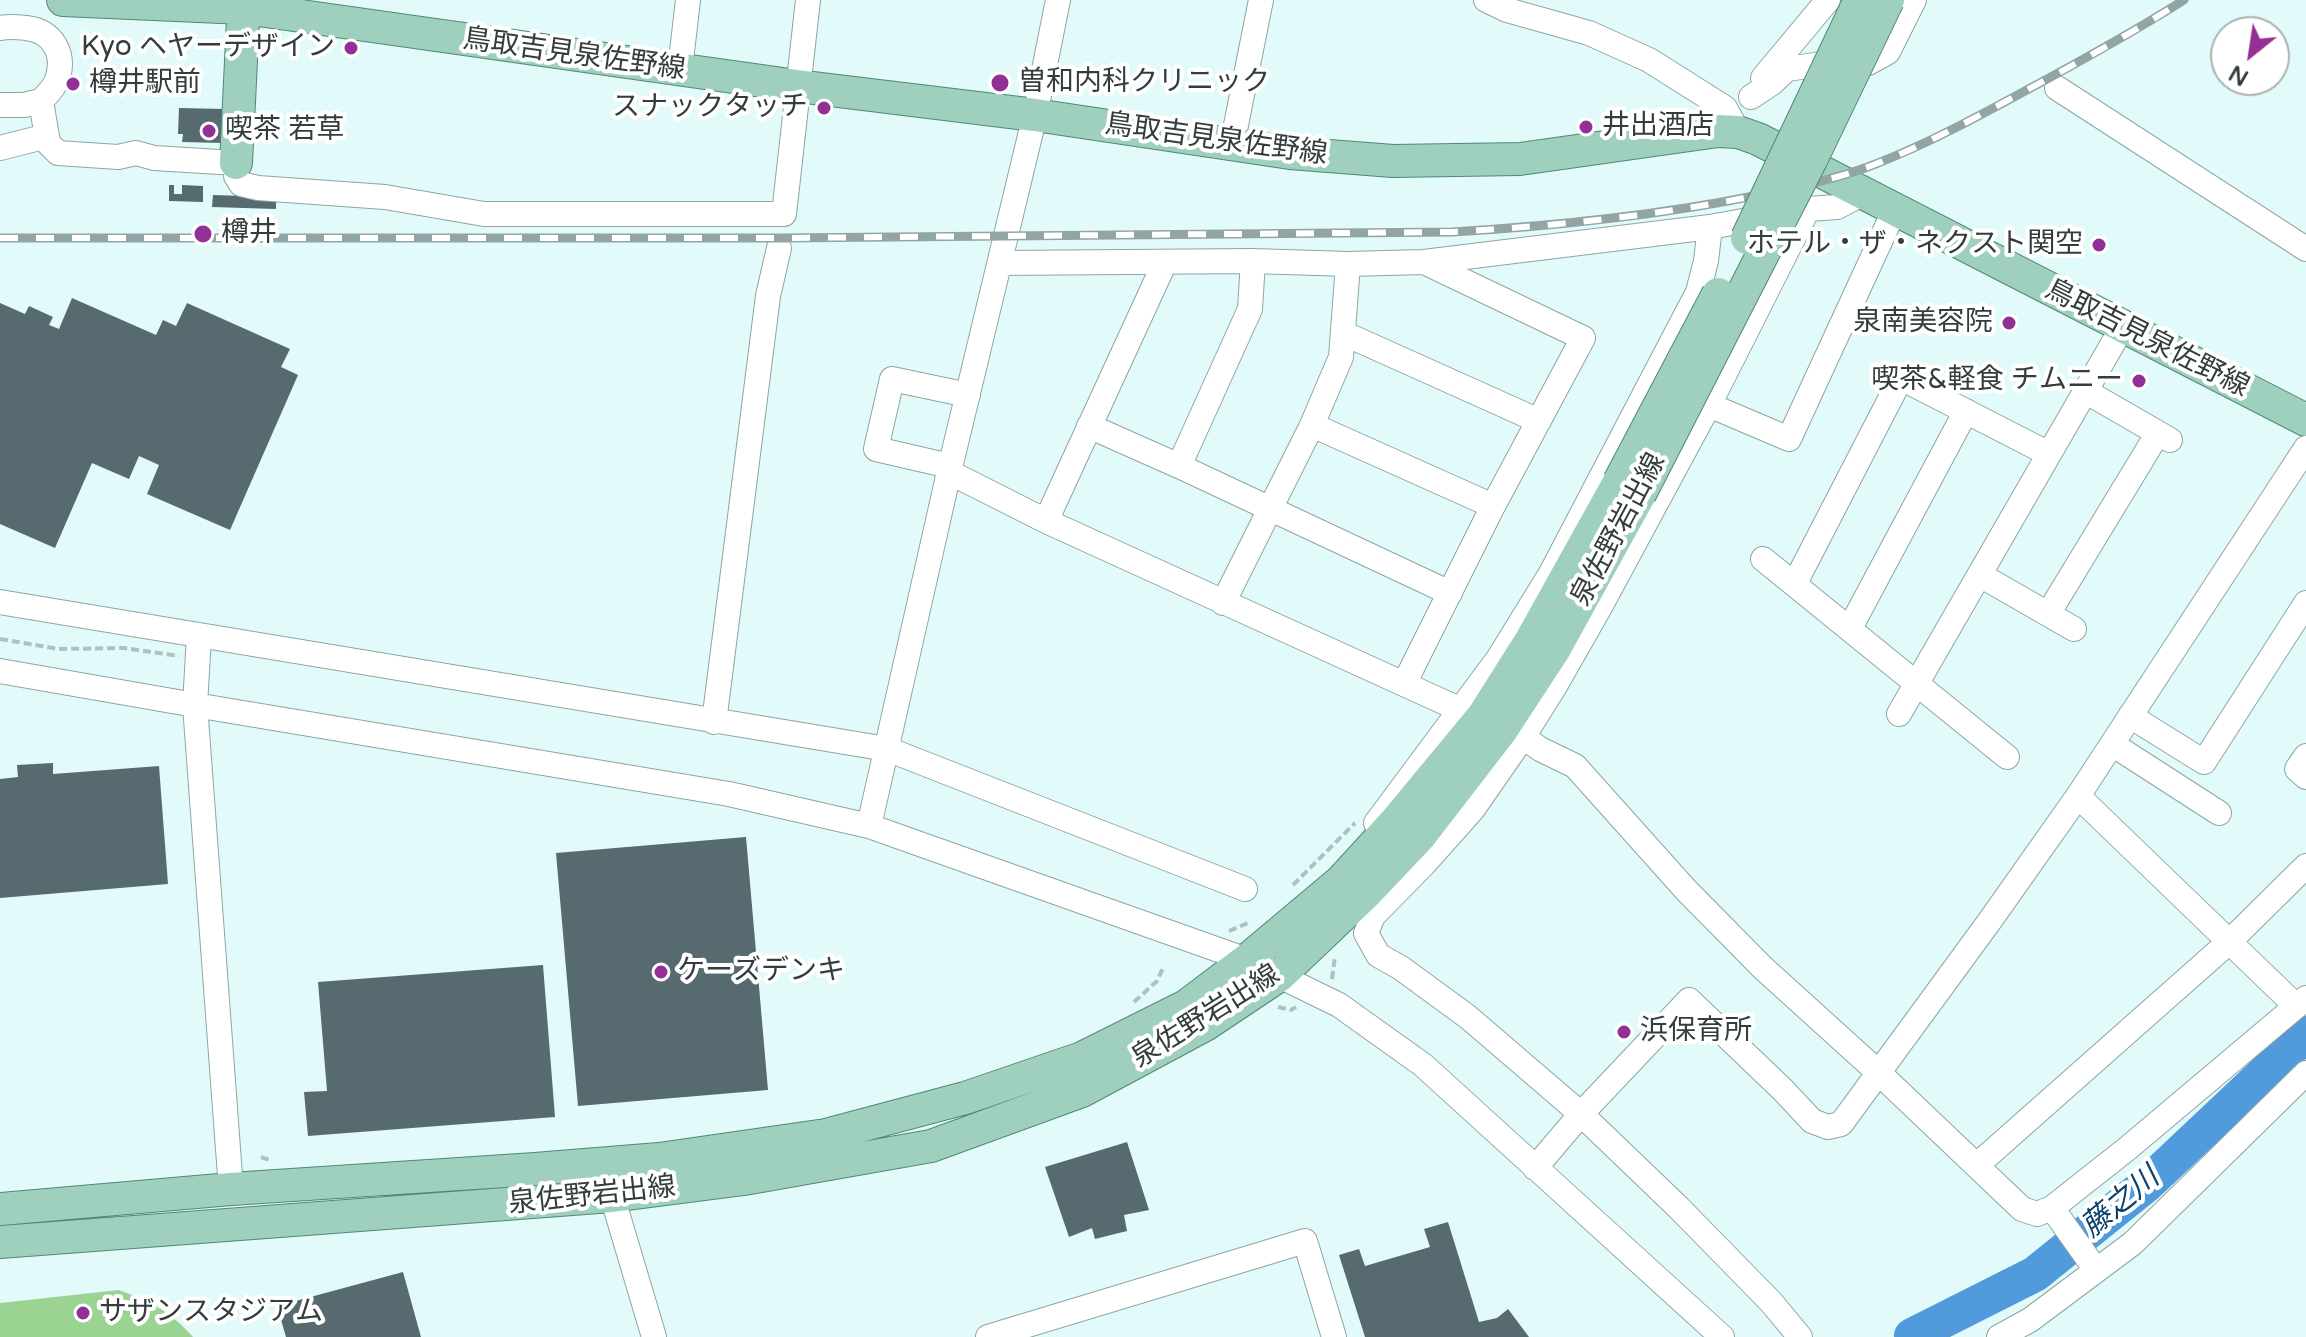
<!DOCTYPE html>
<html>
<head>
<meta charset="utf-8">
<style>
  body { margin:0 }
  #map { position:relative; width:2306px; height:1337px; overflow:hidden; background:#e2faf9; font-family:"Varela Round",sans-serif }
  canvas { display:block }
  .north { position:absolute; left:2210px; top:16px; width:80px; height:80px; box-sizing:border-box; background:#fff; border:2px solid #aeb1b1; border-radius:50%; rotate:210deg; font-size:22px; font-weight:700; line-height:32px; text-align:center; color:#343d3d }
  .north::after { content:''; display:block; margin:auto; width:28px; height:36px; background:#933096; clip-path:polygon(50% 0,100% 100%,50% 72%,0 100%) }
</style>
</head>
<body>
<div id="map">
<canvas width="2306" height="1337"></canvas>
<div class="north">N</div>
</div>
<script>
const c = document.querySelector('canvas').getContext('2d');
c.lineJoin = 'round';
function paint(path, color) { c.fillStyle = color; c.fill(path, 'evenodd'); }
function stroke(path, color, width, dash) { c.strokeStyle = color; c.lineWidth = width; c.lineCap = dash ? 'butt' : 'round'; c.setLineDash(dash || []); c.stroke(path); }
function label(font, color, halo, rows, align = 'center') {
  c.font = font + ' "Varela Round","Noto Sans JP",sans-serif'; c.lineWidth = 8; c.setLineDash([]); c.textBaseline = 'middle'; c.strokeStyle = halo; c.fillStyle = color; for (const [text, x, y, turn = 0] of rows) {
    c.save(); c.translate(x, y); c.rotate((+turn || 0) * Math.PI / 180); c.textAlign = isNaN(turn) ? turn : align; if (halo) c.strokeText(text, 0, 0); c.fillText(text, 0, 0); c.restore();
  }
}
const green = new Path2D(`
  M119 1290C151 1302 170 1311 193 1337H0V1303Z`);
const river = new Path2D(`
  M1912 1336 2035 1274 2147 1184 2306 1034`);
const building = new Path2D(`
  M179 108 224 109 223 143 182 142 183 134H178Z
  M169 185H174V194H182V185L203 186V202L169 201Z
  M213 195 276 197V209L212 207Z
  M72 298 156 335 163 320 176 326 187 303 290 349 281 367 298 375 230 530 147 494 159 465 139 456 129 479 92 463 55 548 0 524V303L25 314 29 306 53 317 49 325 59 329Z
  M53 763V774L159 766 168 884 0 898V779L18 777 17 765Z
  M746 837 768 1090 578 1106 556 853Z
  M543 965 555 1117 308 1136 304 1092 327 1091 318 982Z
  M1127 1142 1149 1210 1124 1215 1127 1231 1095 1239 1092 1228 1069 1237 1045 1167Z
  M1448 1222 1479 1322 1497 1318 1508 1309 1529 1337H1365L1339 1255 1359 1249 1365 1266 1430 1247 1424 1229Z
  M403 1272 421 1337H286L277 1306Z`);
const path = new Path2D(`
  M0 639 59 649 124 648 179 656
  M1293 885 1355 823
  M1229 931 1250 922
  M1332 979 1335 956
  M1134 1002 1157 981 1163 968
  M1278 1007 1291 1010 1296 1007
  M261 1157 270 1160`);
const minor = new Path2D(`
  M1486 0 1507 10 1589 33 1649 60 1725 108 1738 132
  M0 28C9 26 17 27 26 28 53 31 66 54 57 80 54 88 47 95 41 101L24 105H0
  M680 69 688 0
  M1763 78 1828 0
  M2057 88 2306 249
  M1751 97 1772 83 1787 69 1836 62 1868 63 1888 52 1914 0
  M41 101 48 143 58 153 118 157 136 153 154 158 236 163V176L241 184 258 188 385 197 484 214H784L808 0
  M1232 145 1261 0
  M0 148 47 136
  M1253 261 1250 309 1179 466 1450 593
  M1000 263 1253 261 1348 264 1424 262 1710 227 1808 209 1837 207 1864 193
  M1343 333 1539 421
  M2085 391 2170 440
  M968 395 892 379 876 449 941 464 949 472 1046 521 1461 710
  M1709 405 1789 439 1895 209
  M1312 425 1493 506
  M1089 426 1179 466
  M1046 521 1165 262
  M1763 559 2007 757
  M1980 575 2074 629
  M1795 583 1901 378 2049 454
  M0 602 887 749 1245 889
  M1223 603 1312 425 1341 357 1348 264
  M2048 614 2158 433
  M1850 628 1966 411
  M199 636 195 705 231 1189
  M0 671 195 705 729 794 869 826 1247 960 1339 1005 1423 1065 1722 1337
  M1404 684 1493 506 1583 338 1424 262
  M1899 714 2123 326
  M2130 716 2204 762 2306 603
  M714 722 768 296 779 248
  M1523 737 1540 749 1575 766 1686 890 1763 968 1879 1073 2022 1209 2037 1214 2052 1208 2128 1148 2306 998
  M2112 744 2219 813
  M2306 756 2297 769 2306 777
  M2078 796 2296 1006
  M1376 823 1498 659 1551 573 1698 292 1706 261 1710 227
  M869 826 949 472 1035 115 1058 0
  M1977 1165 2229 942 2306 866
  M1535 1168 1581 1114 1689 1000 1783 1090 1812 1121 1828 1127 1841 1124 1989 922 2078 796 2306 448
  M612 1196 654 1337
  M2052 1208 2096 1270
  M988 1337 1305 1241 1334 1337
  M1800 1337 1771 1302 1679 1208 1581 1114 1468 1017 1401 968 1378 955 1366 933 1373 916 1424 864 1473 809 1523 737 1555 686 1600 607 1709 405 1808 209
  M1999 1337 2030 1320 2133 1243 2306 1073`);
const major = new Path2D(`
  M63 0 244 8 797 86 1035 115 1290 153 1393 161 1520 159 1718 131 1738 132 1758 139 2306 420
  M236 163 244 0
  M0 1209 231 1189 535 1169 659 1159 826 1135 965 1098 1082 1058 1186 1006 1247 960 1341 881 1396 821 1483 716 1531 640 1619 482
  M0 1242 612 1196 744 1179 931 1146 1082 1091 1205 1025 1280 975 1366 893 1420 836 1501 731 1554 650 1640 494`);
const rail = new Path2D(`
  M0 238H782L1452 232C1554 226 1654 216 1754 196 1795 187 1839 179 1878 163 1929 143 1977 117 2025 91 2079 62 2132 33 2184 0`);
const majorBridge = new Path2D(`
  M1747 238 1860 0
  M1619 482 1718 294
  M1640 494 1812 158 1888 0`);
const markers = [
  [351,48,8,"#933096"],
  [1000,83,10,"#933096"],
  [73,84,8,"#933096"],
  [824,108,8,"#933096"],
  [1586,127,8,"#933096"],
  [209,131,8,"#933096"],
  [203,234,10,"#933096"],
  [2099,245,8,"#933096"],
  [2009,323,8,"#933096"],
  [2139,381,8,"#933096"],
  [661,972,8,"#933096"],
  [1624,1032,8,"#933096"],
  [83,1313,8,"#933096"]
];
const poiNames = [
  ["Kyo ヘヤーデザイン",335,48,"right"],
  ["曽和内科クリニック",1018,83],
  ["樽井駅前",89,84],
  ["スナックタッチ",808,108,"right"],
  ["井出酒店",1602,127],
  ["喫茶 若草",225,131],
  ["樽井",221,234],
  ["ホテル・ザ・ネクスト関空",2083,245,"right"],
  ["泉南美容院",1993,323,"right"],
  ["喫茶&軽食 チムニー",2123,381,"right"],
  ["ケーズデンキ",677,972],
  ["浜保育所",1640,1032],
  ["サザンスタジアム",99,1313]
];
const streetNames = [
  ["鳥取吉見泉佐野線",574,55,8],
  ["鳥取吉見泉佐野線",1216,140,8],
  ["鳥取吉見泉佐野線",2147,339,27],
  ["泉佐野岩出線",1619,530,-62],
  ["泉佐野岩出線",1206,1017,-32],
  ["泉佐野岩出線",592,1196,-6]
];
const waterNames = [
  ["藤之川",2121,1203,-40]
];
paint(green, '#9bd393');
stroke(river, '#519adb', 36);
paint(building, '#576a70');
stroke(minor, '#8ea5a4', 26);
stroke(major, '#508875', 34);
stroke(path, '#adc1c0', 4, [8, 4]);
stroke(minor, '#fff', 24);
stroke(major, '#9fd0be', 32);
stroke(rail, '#93a4a4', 9);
stroke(rail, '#fff', 6, [18]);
stroke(majorBridge, '#508875', 34, []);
stroke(majorBridge, '#9fd0be', 32);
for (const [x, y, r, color] of markers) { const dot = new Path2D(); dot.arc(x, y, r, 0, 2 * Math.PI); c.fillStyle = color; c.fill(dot); stroke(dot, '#fff', 3); }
label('28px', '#343d3d', '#fff', poiNames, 'left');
label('28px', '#343d3d', '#fff', streetNames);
label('italic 30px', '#08416b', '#fff', waterNames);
</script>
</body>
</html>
